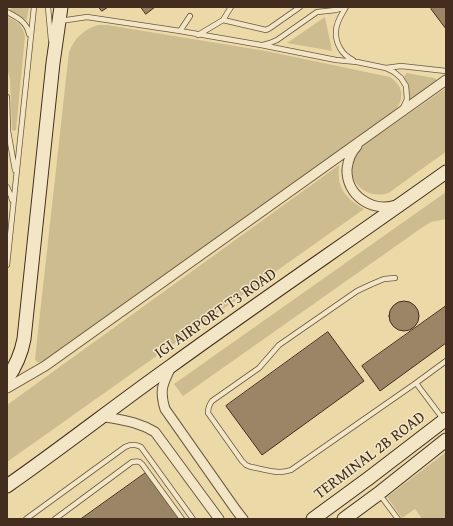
<!DOCTYPE html>
<html>
<head>
<meta charset="utf-8">
<style>
  body { margin:0 }
  #map { position:relative; width:453px; height:526px; overflow:hidden; background:#ebd9a8; font-family:"Gentium Book Plus",serif }
  canvas { display:block }
  .frame { position:absolute; inset:0; border:8px solid #432d1e; pointer-events:none }
</style>
</head>
<body>
<div id="map">
<canvas width="453" height="526"></canvas>
<div class="frame"></div>
</div>
<script>
const c = document.querySelector('canvas').getContext('2d');
c.lineJoin = 'round';
function paint(path, color) { c.fillStyle = color; c.fill(path, 'evenodd'); }
function stroke(path, color, width, dash) { c.strokeStyle = color; c.lineWidth = width; c.lineCap = dash ? 'butt' : 'round'; c.setLineDash(dash || []); c.stroke(path); }
function label(font, color, halo, rows, align = 'center') {
  c.font = font + ' "Gentium Book Plus",serif'; c.lineWidth = 3; c.setLineDash([]); c.textBaseline = 'middle'; c.strokeStyle = halo; c.fillStyle = color; for (const [text, x, y, turn = 0] of rows) {
    c.save(); c.translate(x, y); c.rotate((+turn || 0) * Math.PI / 180); c.textAlign = isNaN(turn) ? turn : align; if (halo) c.strokeText(text, 0, 0); c.fillText(text, 0, 0); c.restore();
  }
}
const green = new Path2D(`
  M14 7H29L27 19 26 20 20 16 10 11V9Z
  M7 17C17 20 23 26 25 36L16 130 14 131 12 130 10 79 7 68Z
  M325 17 332 51 287 43Z
  M98 25H107L266 51 390 77C406 88 404 102 392 114L43 362C39 363 37 363 35 359L69 52C75 38 83 30 98 25Z
  M407 73 434 78 436 79V83L411 101 408 98V85L404 78 405 75Z
  M446 88V152C433 161 420 170 408 179 402 183 396 188 390 192 375 199 357 191 352 175 349 164 357 153 364 145Z
  M339 165C337 188 344 197 364 209L7 462V405Z
  M446 192V219L431 222 420 229 183 396 174 384Z
  M446 452V519H422L415 509 402 518 387 497Z`);
const building = new Path2D(`
  M99 7H108L102 11Z
  M141 7H155L146 14Z
  M433 7H446V29L431 9Z
  M389 316a15 15 0 1 1 30 0a15 15 0 1 1-30 0Z
  M446 306V343L380 391 362 366Z
  M328 332 364 381 262 455 226 406Z
  M147 472 180 519H81Z`);
const service = new Path2D(`
  M48 7 51 40
  M346 7C342 14 336 22 336 31 335 43 342 55 353 60
  M7 12C17 17 27 22 29 34
  M223 20 266 30 270 28 300 7
  M60 21 87 17 180 31 261 45 336 60 357 62 386 68 394 72 401 78 406 86 407 99 403 108
  M180 31 190 16
  M198 35 223 20 231 7
  M263 45 270 43 277 40 317 12 336 10 345 7
  M386 68 401 66 446 71
  M7 97 8 131 15 170
  M7 187 11 196 12 200
  M7 265 34 7
  M395 278 384 279 372 284 357 291 279 345 259 368 212 401C209 405 208 408 208 413L242 461 246 465 251 467C264 469 278 475 291 470L416 383 443 419
  M416 383 446 361
  M380 495 398 519
  M26 519 125 447C131 444 135 444 141 447L193 519
  M55 519 132 462C137 461 139 461 142 464L182 519`);
const minor = new Path2D(`
  M357 146C351 152 348 160 347 169 346 195 372 213 396 205
  M171 367C163 383 159 390 165 409L236 510 243 519
  M7 388 45 366 446 80
  M101 416C121 420 137 421 155 432L219 519`);
const secondary = new Path2D(`
  M7 379C16 366 21 355 24 339L53 63 61 7
  M7 486C63 447 116 405 171 366 262 300 355 237 446 172
  M313 519 369 478 446 419
  M344 519 378 494 446 440`);
const streetNames = [
  ["IGI AIRPORT T3 ROAD",216,314,-35],
  ["TERMINAL 2B ROAD",370,456,-37]
];
paint(green, '#cebc91');
paint(building, '#9a8666');
stroke(building, '#432d1e', 1);
stroke(service, '#6d5840', 6);
stroke(minor, '#6d5840', 11);
stroke(secondary, '#432d1e', 15);
stroke(service, '#f2e6c6', 4.5);
stroke(minor, '#f2e6c6', 9);
stroke(secondary, '#f2e6c6', 13);
label('16px', '#432d1e', '#f2e6c6', streetNames);
</script>
</body>
</html>
